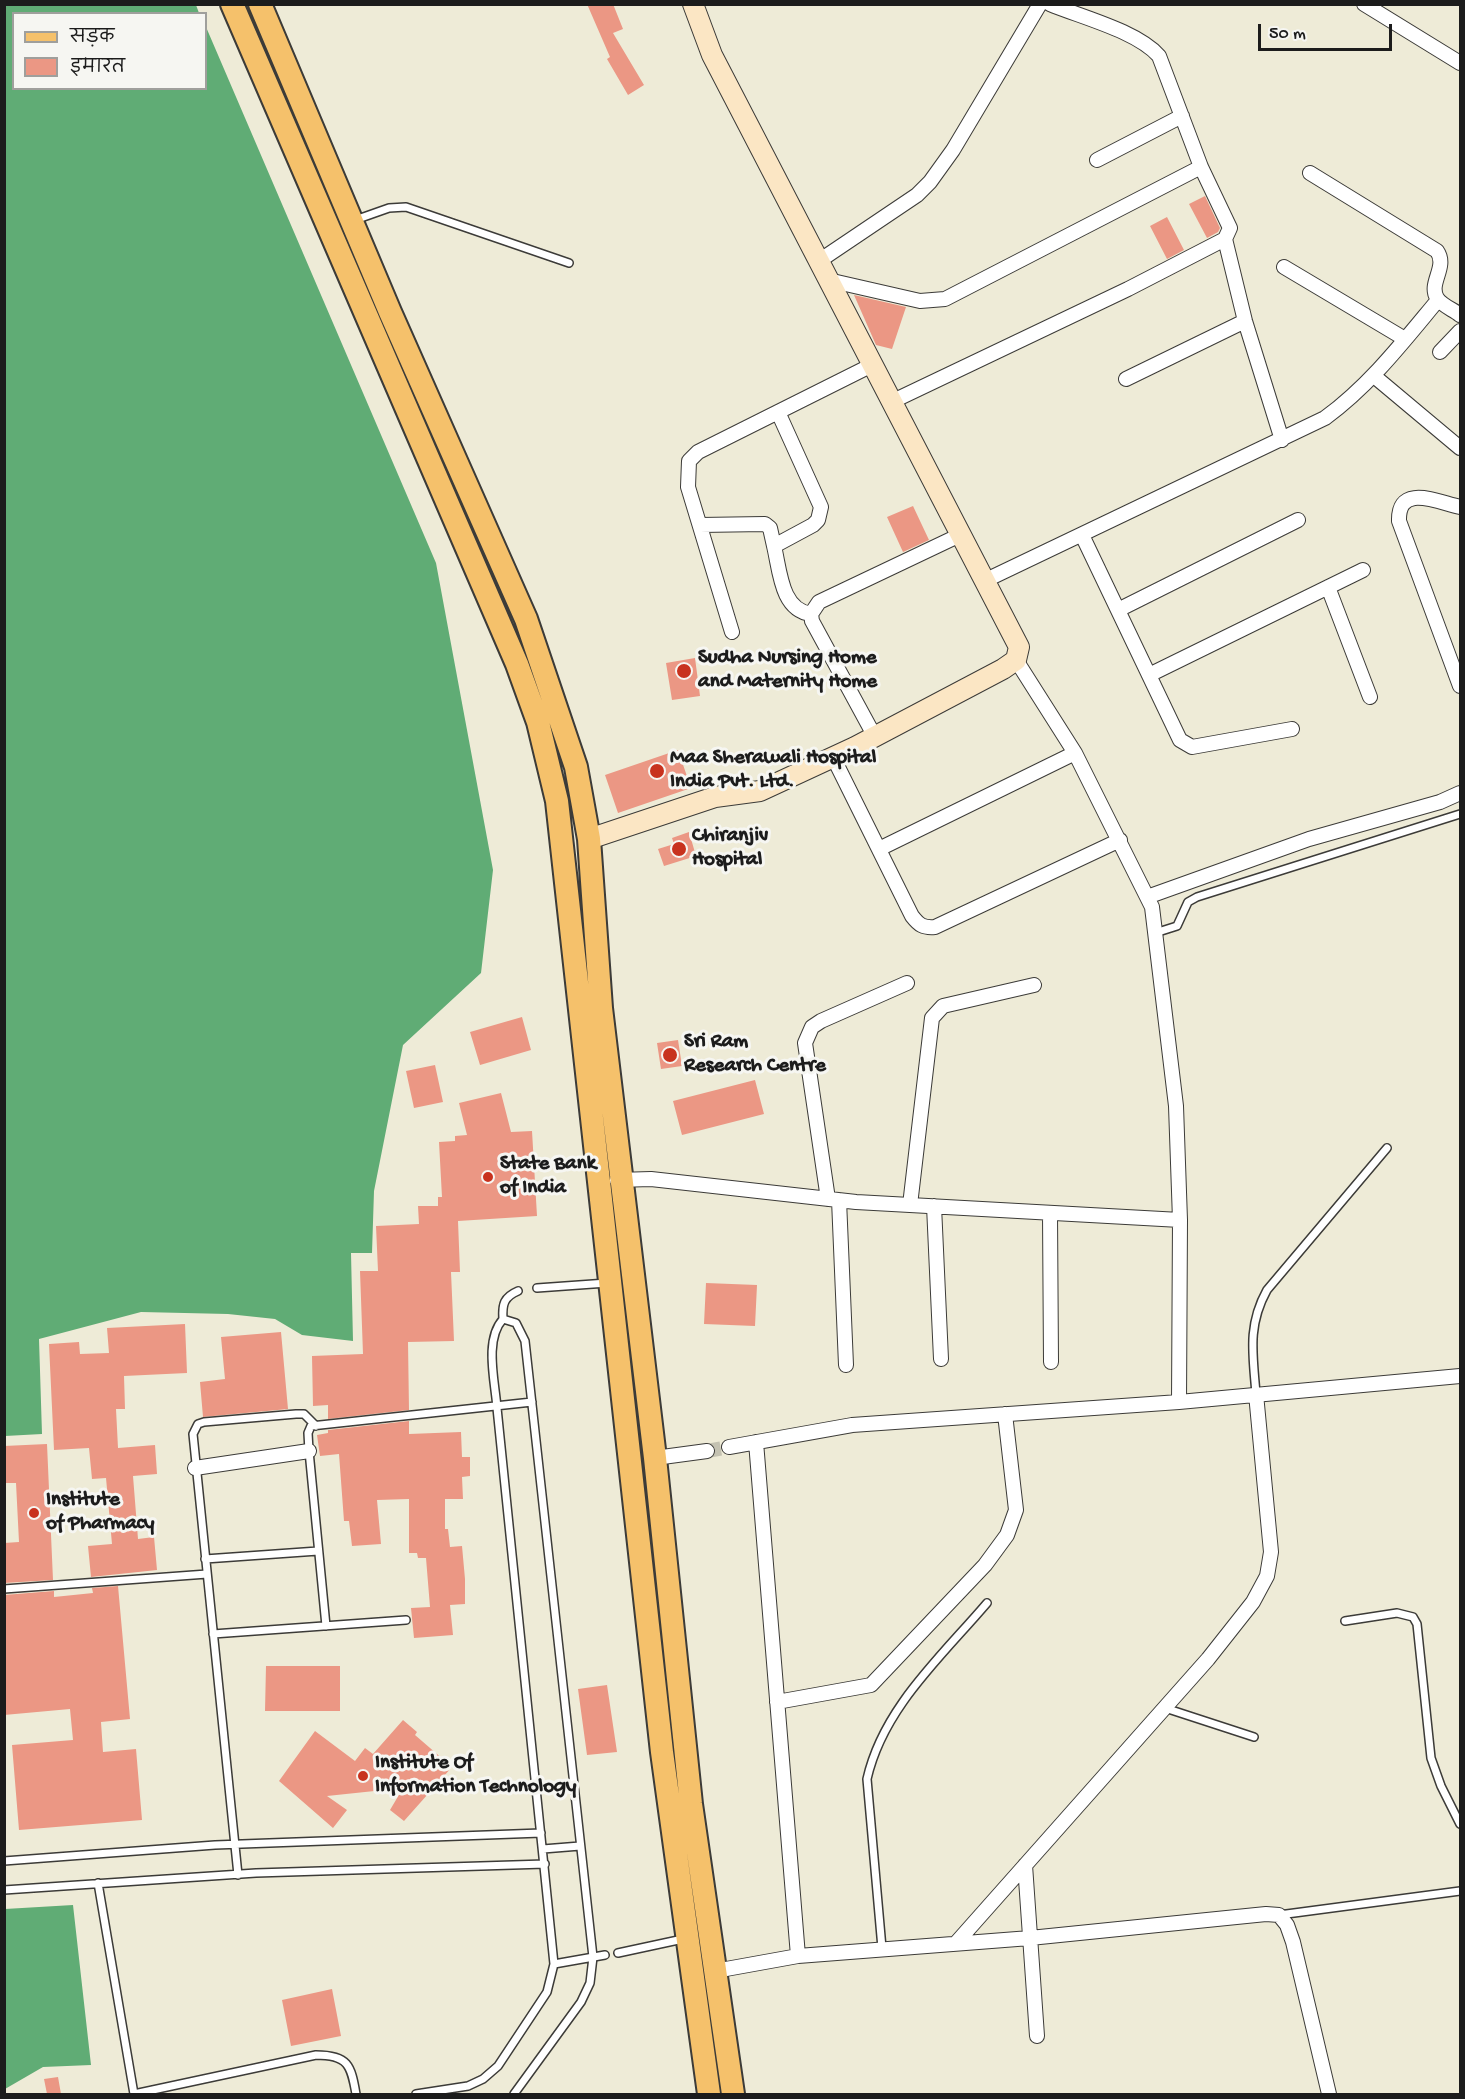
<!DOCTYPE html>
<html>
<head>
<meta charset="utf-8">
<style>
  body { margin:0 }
  #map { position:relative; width:1465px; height:2099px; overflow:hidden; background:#eeebd7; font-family:"Gochi Hand","Playpen Sans Deva",sans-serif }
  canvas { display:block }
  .frame { position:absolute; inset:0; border:6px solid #1c1c1c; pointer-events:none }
  .legend { position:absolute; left:12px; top:12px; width:195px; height:78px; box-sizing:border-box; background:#f6f6f2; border:2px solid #9f9f9c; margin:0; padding:8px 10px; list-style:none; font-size:18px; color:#1c1c1c }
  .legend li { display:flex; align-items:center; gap:12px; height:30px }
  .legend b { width:30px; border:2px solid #9f9f9c }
  .scale { position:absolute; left:1258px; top:24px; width:134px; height:27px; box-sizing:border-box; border:3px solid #1c1c1c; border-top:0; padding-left:8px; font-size:18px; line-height:21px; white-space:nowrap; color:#1c1c1c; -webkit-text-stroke:4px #f6f6f2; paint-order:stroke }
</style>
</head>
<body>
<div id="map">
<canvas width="1465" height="2099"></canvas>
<div class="frame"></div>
<ul class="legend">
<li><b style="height:8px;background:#f5c16b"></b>सड़क</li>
<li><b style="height:16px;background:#eb9784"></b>इमारत</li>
</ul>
<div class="scale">50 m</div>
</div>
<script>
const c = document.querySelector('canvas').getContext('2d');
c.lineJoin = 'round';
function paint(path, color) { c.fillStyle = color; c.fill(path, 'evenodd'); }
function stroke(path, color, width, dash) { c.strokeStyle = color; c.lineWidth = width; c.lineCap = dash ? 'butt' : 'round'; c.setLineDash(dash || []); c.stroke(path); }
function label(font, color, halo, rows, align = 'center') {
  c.font = font + ' "Gochi Hand",sans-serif'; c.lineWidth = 6; c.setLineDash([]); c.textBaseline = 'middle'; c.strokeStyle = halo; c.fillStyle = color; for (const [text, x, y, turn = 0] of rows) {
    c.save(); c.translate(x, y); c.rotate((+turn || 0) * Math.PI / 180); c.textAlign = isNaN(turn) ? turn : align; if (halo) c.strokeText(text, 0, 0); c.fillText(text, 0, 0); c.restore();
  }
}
const forest = new Path2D(`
  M5 4 196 5 199 13 14 14V88H206V27L436 563 493 870 481 973 403 1045 374 1191 372 1253H351L353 1341 302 1335 275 1319 228 1314 141 1312 39 1339 42 1434 5 1436Z
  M73 1905 91 2065 43 2067 5 2089V1909Z`);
const building = new Path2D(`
  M587 4H613L623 29 613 33 644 85 628 95 607 59 610 57Z
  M1205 196 1220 228 1218 232 1207 238 1189 204Z
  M1167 217 1184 250 1167 259 1150 226Z
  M854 295 906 307 892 349 876 345Z
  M913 506 929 540 903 552 887 517Z
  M695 658 700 696 672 700 666 663Z
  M678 750 691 788 618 813 605 775Z
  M689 832 696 856 664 866 658 849 674 844 672 838Z
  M522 1017 531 1050 480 1065 470 1032Z
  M678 1040 682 1066 661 1069 657 1043Z
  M435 1065 443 1102 414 1108 406 1071Z
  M755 1080 764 1114 682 1135 673 1101Z
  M501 1093 511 1132 532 1131 537 1216 458 1221 460 1272H451L454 1341 408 1342 409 1410 328 1419V1405L313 1406 312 1356 363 1354 360 1271H378L376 1226 419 1224 418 1206H438V1197H442L439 1142 455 1141V1136L467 1135 459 1103Z
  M706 1283 757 1285 755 1326 704 1324Z
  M185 1324 187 1373 124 1376 125 1409H116L118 1448 155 1445 157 1474 133 1476 138 1539 154 1537 157 1570 91 1577 88 1546 112 1544 106 1478 92 1479 89 1448 54 1450 49 1344 79 1342 80 1354 109 1353 107 1328Z
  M281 1332 288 1409 203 1417 200 1382 225 1379 221 1337Z
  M409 1421V1434L461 1432 462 1457H470V1476L462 1477 463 1499H445V1529H448L450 1547 462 1546 465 1579V1604L450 1605 453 1635 414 1638 411 1608 430 1607 426 1558H418L417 1553H409V1499L377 1500 381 1544 352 1546 349 1521H344L339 1454 320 1456 317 1435 328 1433V1430Z
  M47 1444 53 1580 4 1583V1543L19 1542 16 1483H4V1446Z
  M118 1586 130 1719 101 1722 103 1752 136 1749 142 1820 19 1830 12 1745 73 1740 70 1709 4 1715V1595L54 1591V1597L93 1593 92 1588Z
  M266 1666H340V1711H265Z
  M607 1685 617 1752 587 1755 578 1689Z
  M403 1720 417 1732 415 1735 452 1767 404 1821 390 1810 403 1788 327 1796 347 1810 333 1828 279 1781 315 1731 355 1761 365 1748 373 1754Z
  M332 1989 341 2036 291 2046 282 2000Z
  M58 2077 61 2094H47L44 2079Z`);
const streetTunnel = new Path2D(`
  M707 1451 729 1447`);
const lane = new Path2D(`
  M355 220 389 208 406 207 569 263
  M1155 933 1177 926 1188 902 1197 897 1460 814
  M537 1288 607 1283
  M503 1319C502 1304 504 1297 518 1291
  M1256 1394C1253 1355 1247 1326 1267 1290L1387 1148
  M205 1559 318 1551
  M4 1589 207 1574
  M1345 1621 1397 1613 1413 1617 1417 1624 1431 1758 1441 1786 1460 1824
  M326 1626 309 1451 308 1433 311 1426 532 1402
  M213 1634 406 1620
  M1165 1708 1254 1737
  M543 1849 580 1846
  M4 1861 215 1845 541 1833
  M238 1875 193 1434 198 1424 204 1422 296 1414H304L316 1426
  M98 1883 134 2094
  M4 1890 256 1873 545 1864
  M1279 1915 1460 1891
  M882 1948 867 1779C883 1708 941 1657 987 1603
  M618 1953 683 1939
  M554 1964 605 1955
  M134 2094 316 2055C348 2055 351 2065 356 2094
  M416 2094 468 2086 483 2079 498 2066 547 1992 554 1964 497 1408C495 1381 484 1340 503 1319L516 1323 525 1341 593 1957 590 1983 581 2002 514 2094`);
const street = new Path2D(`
  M1050 4C1081 17 1137 31 1159 56L1201 167 1230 228 1225 239 1245 321 1282 440
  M1364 4 1460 63
  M1097 160 1182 116
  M1310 173 1437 251C1448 267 1428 283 1437 298 1441 305 1454 310 1460 315
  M819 261 917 195 930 182 953 150 1040 4
  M1284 267 1405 339
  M828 280 920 301 945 299 1201 167
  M1440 352 1460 331
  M1374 376 1460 448
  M1126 379 1245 321
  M891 402 1128 289 1225 239
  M778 412 821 507 818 520 813 525 774 546C780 571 781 610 811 614
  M1460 507C1437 502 1398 483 1399 521L1460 686
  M700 525 765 524 770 528 774 546
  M1082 535 1180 740 1192 747 1292 729
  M984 581 1325 418C1370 385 1403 342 1438 300
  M1328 587 1370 697
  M1118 610 1298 520
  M732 632 688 487 689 461 698 452 872 365
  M1016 660 1075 753 1152 907 1176 1106 1180 1220 1179 1402
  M1149 675 1363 570
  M875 737 812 621 811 614 819 602 960 535
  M833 757 912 916C919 925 923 928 935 927L1120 840
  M879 849 1075 753
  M1147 897 1309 839 1440 802 1460 793
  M617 1180 651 1179 856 1202 1180 1220
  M828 1199 805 1043 812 1027 821 1021 907 983
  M839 1200 846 1365
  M910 1205 932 1018 943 1006 1034 985
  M934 1206 941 1359
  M1050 1214 1051 1362
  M756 1442 798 1956
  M729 1447 852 1425 1179 1402 1460 1376
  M655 1458 707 1451
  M195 1468 309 1451
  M777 1702 871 1685 985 1565 1007 1535 1016 1510 1005 1414
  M1025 1865 1037 2036
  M957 1942 1208 1659 1253 1602 1267 1576 1271 1552 1256 1394
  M715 1971 798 1956 1030 1938 1266 1914 1279 1915 1287 1925 1293 1942 1329 2094`);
const secondary = new Path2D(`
  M589 839 715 797 760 791 855 747 1003 669 1016 660 1019 647 712 55 693 4`);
const primary = new Path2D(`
  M232 4 517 664 538 722 557 801 662 1752 709 2094
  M260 4 390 312 526 619 576 767 589 839 601 1008 655 1458 691 1804 733 2094`);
const markers = [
  [684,671,8,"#c8321e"],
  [657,771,8,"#c8321e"],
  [679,849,8,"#c8321e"],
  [670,1055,8,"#c8321e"],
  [488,1177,6,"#c8321e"],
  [34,1513,6,"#c8321e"],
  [363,1776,6,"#c8321e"]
];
const poiNames = [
  ["Sudha Nursing Home",698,659],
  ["and Maternity Home",698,683],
  ["Maa Sherawali Hospital",670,759],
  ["India Pvt. Ltd.",670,783],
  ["Chiranjiv",692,837],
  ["Hospital",692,861],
  ["Sri Ram",684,1043],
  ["Research Centre",684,1067],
  ["State Bank",500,1165],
  ["of India",500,1189],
  ["Institute",46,1501],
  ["of Pharmacy",46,1525],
  ["Institute Of",375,1764],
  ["Information Technology",375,1788]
];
paint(forest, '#60ac75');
paint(building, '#eb9784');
stroke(streetTunnel, '#c4c2b2', 14, [14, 7]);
stroke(lane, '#3c3b38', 10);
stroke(street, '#3c3b38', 16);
stroke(secondary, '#3c3b38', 22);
stroke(primary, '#3c3b38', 26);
stroke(lane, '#fff', 7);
stroke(street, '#fff', 14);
stroke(secondary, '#fbe6c4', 20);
stroke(primary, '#f5c16b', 22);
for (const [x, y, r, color] of markers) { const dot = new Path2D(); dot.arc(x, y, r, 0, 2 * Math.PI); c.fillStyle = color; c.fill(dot); stroke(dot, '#f6f6f2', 2); }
label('bold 21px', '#1c1c1c', '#f6f6f2', poiNames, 'left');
</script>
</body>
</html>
